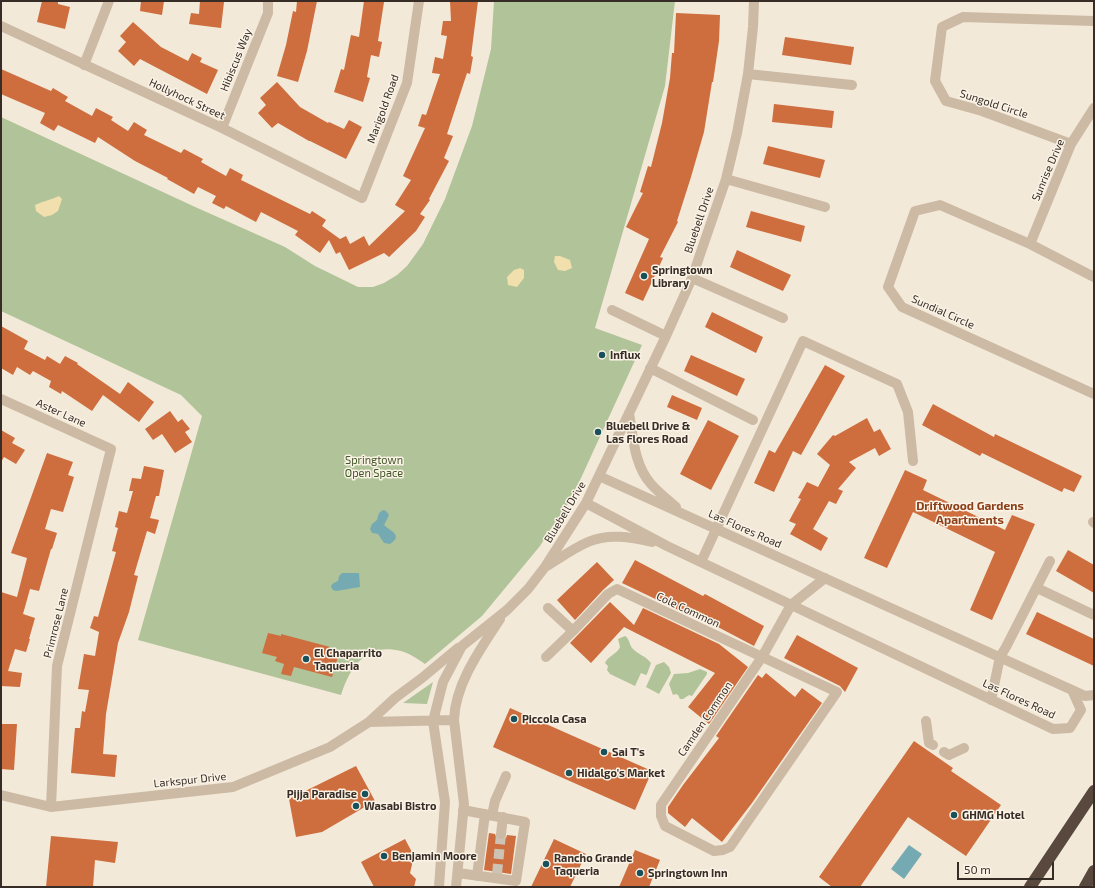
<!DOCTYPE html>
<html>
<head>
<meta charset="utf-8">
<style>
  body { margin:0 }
  #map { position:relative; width:1095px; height:888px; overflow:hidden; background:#f3e9d9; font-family:"Exo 2",sans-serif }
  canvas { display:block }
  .frame { position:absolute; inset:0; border:2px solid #372d26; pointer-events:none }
  .scale { position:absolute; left:957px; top:862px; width:97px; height:18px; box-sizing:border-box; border:2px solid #372d26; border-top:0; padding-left:5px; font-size:12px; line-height:14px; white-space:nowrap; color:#372d26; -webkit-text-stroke:3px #faf3e6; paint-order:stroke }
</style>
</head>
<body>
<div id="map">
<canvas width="1095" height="888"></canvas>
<div class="frame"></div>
<div class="scale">50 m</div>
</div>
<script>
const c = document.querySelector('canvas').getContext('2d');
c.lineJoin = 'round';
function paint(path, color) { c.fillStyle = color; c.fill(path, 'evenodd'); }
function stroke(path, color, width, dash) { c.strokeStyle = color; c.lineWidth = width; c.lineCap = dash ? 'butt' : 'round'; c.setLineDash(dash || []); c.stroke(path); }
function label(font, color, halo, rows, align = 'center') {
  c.font = font + ' "Exo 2",sans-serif'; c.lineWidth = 3; c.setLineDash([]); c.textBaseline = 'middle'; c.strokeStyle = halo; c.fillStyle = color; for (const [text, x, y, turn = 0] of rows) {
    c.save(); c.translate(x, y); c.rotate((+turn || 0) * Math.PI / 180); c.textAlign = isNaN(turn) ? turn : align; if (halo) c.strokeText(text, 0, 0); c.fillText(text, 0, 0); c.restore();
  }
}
const green = new Path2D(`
  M494 1H675L665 86 595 328 642 345 581 478 564 511 552 527 540 546 482 616 425 664C418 659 409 653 401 651 366 642 350 667 341 695L138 640 202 416 181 395 1 311V117L193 206 285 247 315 266 358 287H373L384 283 397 275 407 266 423 244 445 199 472 126 491 49Z
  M625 636C630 639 629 645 633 649 639 655 646 656 651 663L647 674 646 675 641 673 635 686 610 674 607 670 608 666 605 663C608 656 617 654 620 647L618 639Z
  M664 662 669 667 671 673 659 694 646 687 656 665Z
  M700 669 707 672V674L692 696 689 695 683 699H680L678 695 676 694 673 695 669 684 674 674 688 673Z
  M433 682 427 704 403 703Z`);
const sand = new Path2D(`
  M59 196 62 199 58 211 52 215 44 217 36 211 35 205C43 201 51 200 59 196Z
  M555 256H560L570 260 572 268 565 271 558 270 554 262Z
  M520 268 524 270V278L517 287 508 285 507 277 514 270Z`);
const water = new Path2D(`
  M383 510 386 511 389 515 384 525C390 531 404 535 390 544L384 543 378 534 372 533 370 529 372 524 377 520 379 513Z
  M342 573H359L360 587 336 591 333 590 331 587 332 584 338 581 339 576Z
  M909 845 922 854 904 879 891 869Z`);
const building = new Path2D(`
  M42 1H58V4L70 7 65 29 37 22Z
  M141 1H164L162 15 140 11Z
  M200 1 224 2 221 28 189 24 191 13 199 14Z
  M297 1H317L307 51 298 82 277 76 286 45 293 11 296 12Z
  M364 1 384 2 378 41 382 42 379 57 371 55 367 77 370 78 363 102 334 92 341 69 344 70 351 35 359 37Z
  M450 1H478L471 56 473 57 470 74 467 73 447 134 453 136 444 158 449 161 429 199 430 200 420 214 425 217 416 231 389 257 384 253 349 270 340 252 336 254 329 240 320 253 295 235 298 231 261 212 256 222 226 206 224 209 212 203 216 196 198 187 194 194 167 179 168 178 135 161 98 137 95 143 58 125 54 131 40 123 45 113 1 94V69L51 91 53 88 68 97 65 101 92 116 96 108 113 117 111 120 128 131 134 122 147 130 144 135 181 153 184 149 203 159 201 162 226 176 230 168 243 175 241 180 310 214 312 211 326 220 322 226 340 239 346 236 350 244 364 236 369 246 405 211 395 205 411 180 403 176 425 128 418 126 422 114 426 115 440 74 432 73 435 57 443 59 447 36 441 35 443 21H451Z
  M676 13 720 15 719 41 713 82H712L704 132 691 177 677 221 678 222 660 257 663 258 643 301 625 293 649 239 626 227 643 193 640 192 648 166 651 167 662 123 670 78 672 53H674Z
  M133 22 161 47 188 61 192 53 202 58 200 62 218 70 207 94 140 59 134 66 118 51 126 42 120 36Z
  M785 37 854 47 851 65 782 55Z
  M277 82 300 107 328 123 329 122 344 129 349 120 362 127 346 159 310 141H309L278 123 272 128 258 113 266 105 260 98Z
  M774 104 834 111 832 128 772 122Z
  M768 146 825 160 820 178 763 164Z
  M751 211 805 226 801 242 746 227Z
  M737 250 791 275 783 291 730 267Z
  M712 312 763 337 756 353 705 327Z
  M1 326 28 341 24 349 45 360 47 356 60 364 65 356 78 363 77 364 120 394 128 382 154 402 139 422 103 395 92 411 62 391 61 394 49 387 51 381 33 371 30 375 17 367 13 375 1 368Z
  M691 355 745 379 737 396 684 371Z
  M825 365 845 376 801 455 793 451 774 492 754 483 769 450 775 453Z
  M672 395 702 408 697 420 667 407Z
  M933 404 994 437 995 434 1082 476 1074 492 1064 488 1062 492 982 453 980 456 922 425Z
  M170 411 178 422 182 419 190 429 185 432 192 442 175 453 162 434 153 440 145 429Z
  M867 418 874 432 880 429 891 449 879 456 875 448 849 462 856 468 838 489 843 491 836 504 829 501 813 529 828 538 821 551 790 534 796 524 789 521 801 499 798 498 807 482 818 487 830 465 817 454 833 435 835 436Z
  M708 420 739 436 711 490 680 474Z
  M1 430 15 438 12 443 25 450 16 464 4 457 1 462Z
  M47 453 73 462 68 475 74 477 63 512 51 509 45 529 57 533 52 549H51L39 591 30 589 23 614 35 618 29 639H30L26 652 15 649 8 671 22 673 20 687 1 686V592L17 597 27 558 11 553Z
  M144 466 164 470 159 496H156L150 518 159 520 155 534 147 531 134 575 138 576 129 612 118 643 106 714 103 754 117 755 115 777 71 773 75 728H80L82 711 85 712 89 690 78 689 84 654 95 656 99 632 90 628 94 616 98 617 116 552 112 551 118 528 115 527 119 511 127 513 133 491H129L132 478 141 479Z
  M905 470 927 480 923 490 1005 530 1012 515 1035 524 992 620 970 610 995 552 913 512 887 568 864 558Z
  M1068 550 1094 565V593L1056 571Z
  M635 560 703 596 705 594 764 626 754 646 697 616 695 618 622 583Z
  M597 562 614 580 603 590 575 620 557 600Z
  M610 602 634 625 643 608 719 644 748 667 709 724 688 707 715 673 624 627 591 663 570 643Z
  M1037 612 1094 639V666L1026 634Z
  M268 633 281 636V634L330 647V650L339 653 332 677 294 667 291 676 281 674 284 664 275 661 277 657 262 653Z
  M797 635 858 668 845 692 840 686 784 658Z
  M766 673 795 697 802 688 822 703 752 803 722 842 692 818 685 827 668 813V807L683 785 719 738 716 736 758 675 762 678Z
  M510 708 652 771 635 810 493 747Z
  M1 724H17L14 770 1 769Z
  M914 741 953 768 951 771 1001 805 966 856 908 817 860 887H832L819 877Z
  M356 766 375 801 322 832 296 837 289 799Z
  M489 833 495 834 497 839 501 840 506 838 507 835 516 836 511 874 484 870Z
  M51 836 118 842 115 863 95 860 93 887H46Z
  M405 839 414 856 410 873 416 879 414 887H374L361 862Z
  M554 839 586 854 570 887H531Z
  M635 850 660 860 649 887H619Z`);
const minorTunnel = new Path2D(`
  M497 874 501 834`);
const minor = new Path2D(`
  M1 26 222 128 362 198 407 83 419 1
  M84 65 109 1
  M748 74 852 85
  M222 128 268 13V1
  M1071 144 982 111 946 101 935 81 942 27 963 17 1094 21
  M726 179 825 207
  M1030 244 1071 144 1094 108
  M1094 277 1030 244 940 205 915 211 888 287 902 307 1094 394
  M692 278 783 318
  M612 310 666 336
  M650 368 753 420
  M1 399 111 449 57 666 51 807
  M629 413C633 436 634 465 651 484 658 492 668 500 676 507
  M586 503 667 546 1053 729 1070 728 1081 710 1072 690 599 476
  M1093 522 1094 523
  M701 562 803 341 897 384 908 412 913 461
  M547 566C560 558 574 548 588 542 608 533 631 537 652 542
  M1037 588 1094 615
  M548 608 573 631 608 594 617 589 837 692 730 847 723 850 714 851 665 826 661 816V805L762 657 791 605 825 578
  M546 657 573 631
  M1072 690 1085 696 1094 695
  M991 700 1000 657 1006 647 1050 561
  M926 721 929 743 933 745
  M369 722 454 720
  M944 752 949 755 964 748
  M1 795 51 807 233 787 330 747 369 722 395 698 422 678 458 648
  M492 815 495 801 506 776
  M501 834 503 817
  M458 873 516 881 525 822 463 810
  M477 876 485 814
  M439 887 445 802 433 721 443 682 462 646 507 610 528 589 545 567 586 503 666 336 692 278 726 179 737 133 748 74 753 27 754 1
  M456 887 464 804 454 720C455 684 481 648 500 619`);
const highway = new Path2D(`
  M1030 887 1094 791
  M1085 887 1094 871`);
const markers = [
  [644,276,4,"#19515b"],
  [602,355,4,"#19515b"],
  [598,432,4,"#19515b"],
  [306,659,4,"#19515b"],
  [514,719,4,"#19515b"],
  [604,752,4,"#19515b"],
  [569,773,4,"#19515b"],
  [365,794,4,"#19515b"],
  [356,806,4,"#19515b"],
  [954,815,4,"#19515b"],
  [384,856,4,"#19515b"],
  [546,864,4,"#19515b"],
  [640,873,4,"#19515b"]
];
const streetNames = [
  ["Hibiscus Way",236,60,-68],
  ["Hollyhock Street",187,99,25],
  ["Sungold Circle",994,104,18],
  ["Marigold Road",383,109,-70],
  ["Sunrise Drive",1048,170,-67],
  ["Bluebell Drive",699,220,-71],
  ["Sundial Circle",943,312,24],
  ["Aster Lane",61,413,24],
  ["Bluebell Drive",565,512,-59],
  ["Las Flores Road",745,529,24],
  ["Cole Common",688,610,25],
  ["Primrose Lane",56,623,-76],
  ["Las Flores Road",1019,699,25],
  ["Camden Common",705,719,-56],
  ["Larkspur Drive",190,780,-6]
];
const poiNames = [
  ["Springtown",652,270],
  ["Library",652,283],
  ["Influx",610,355],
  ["Bluebell Drive &",606,426],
  ["Las Flores Road",606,439],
  ["El Chaparrito",314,653],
  ["Taqueria",314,666],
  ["Piccola Casa",522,719],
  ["Sai T's",612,752],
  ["Hidalgo's Market",577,773],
  ["Pijja Paradise",357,794,"right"],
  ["Wasabi Bistro",364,806],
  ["GHMG Hotel",962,815],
  ["Benjamin Moore",392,856],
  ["Rancho Grande",554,858],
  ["Taqueria",554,871],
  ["Springtown Inn",648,873]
];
const parkNames = [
  ["Springtown",374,460],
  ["Open Space",374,473]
];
const neighbourhoodNames = [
  ["Driftwood Gardens",970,506],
  ["Apartments",970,520]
];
paint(green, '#b1c398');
paint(sand, '#f1e0ad');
paint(water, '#76aab2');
paint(building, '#ce6d3d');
stroke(minorTunnel, '#cdc3b5', 10, [10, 5]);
stroke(minor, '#ccbaa4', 10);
stroke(highway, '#58483d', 12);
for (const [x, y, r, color] of markers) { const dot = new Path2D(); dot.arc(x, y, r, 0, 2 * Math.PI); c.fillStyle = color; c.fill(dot); stroke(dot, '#faf3e6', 1.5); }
label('11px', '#372d26', '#faf3e6', streetNames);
label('bold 11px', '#372d26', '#faf3e6', poiNames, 'left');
label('11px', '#425729', '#faf3e6', parkNames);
label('bold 12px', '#8b3f1a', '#faf3e6', neighbourhoodNames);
</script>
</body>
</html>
